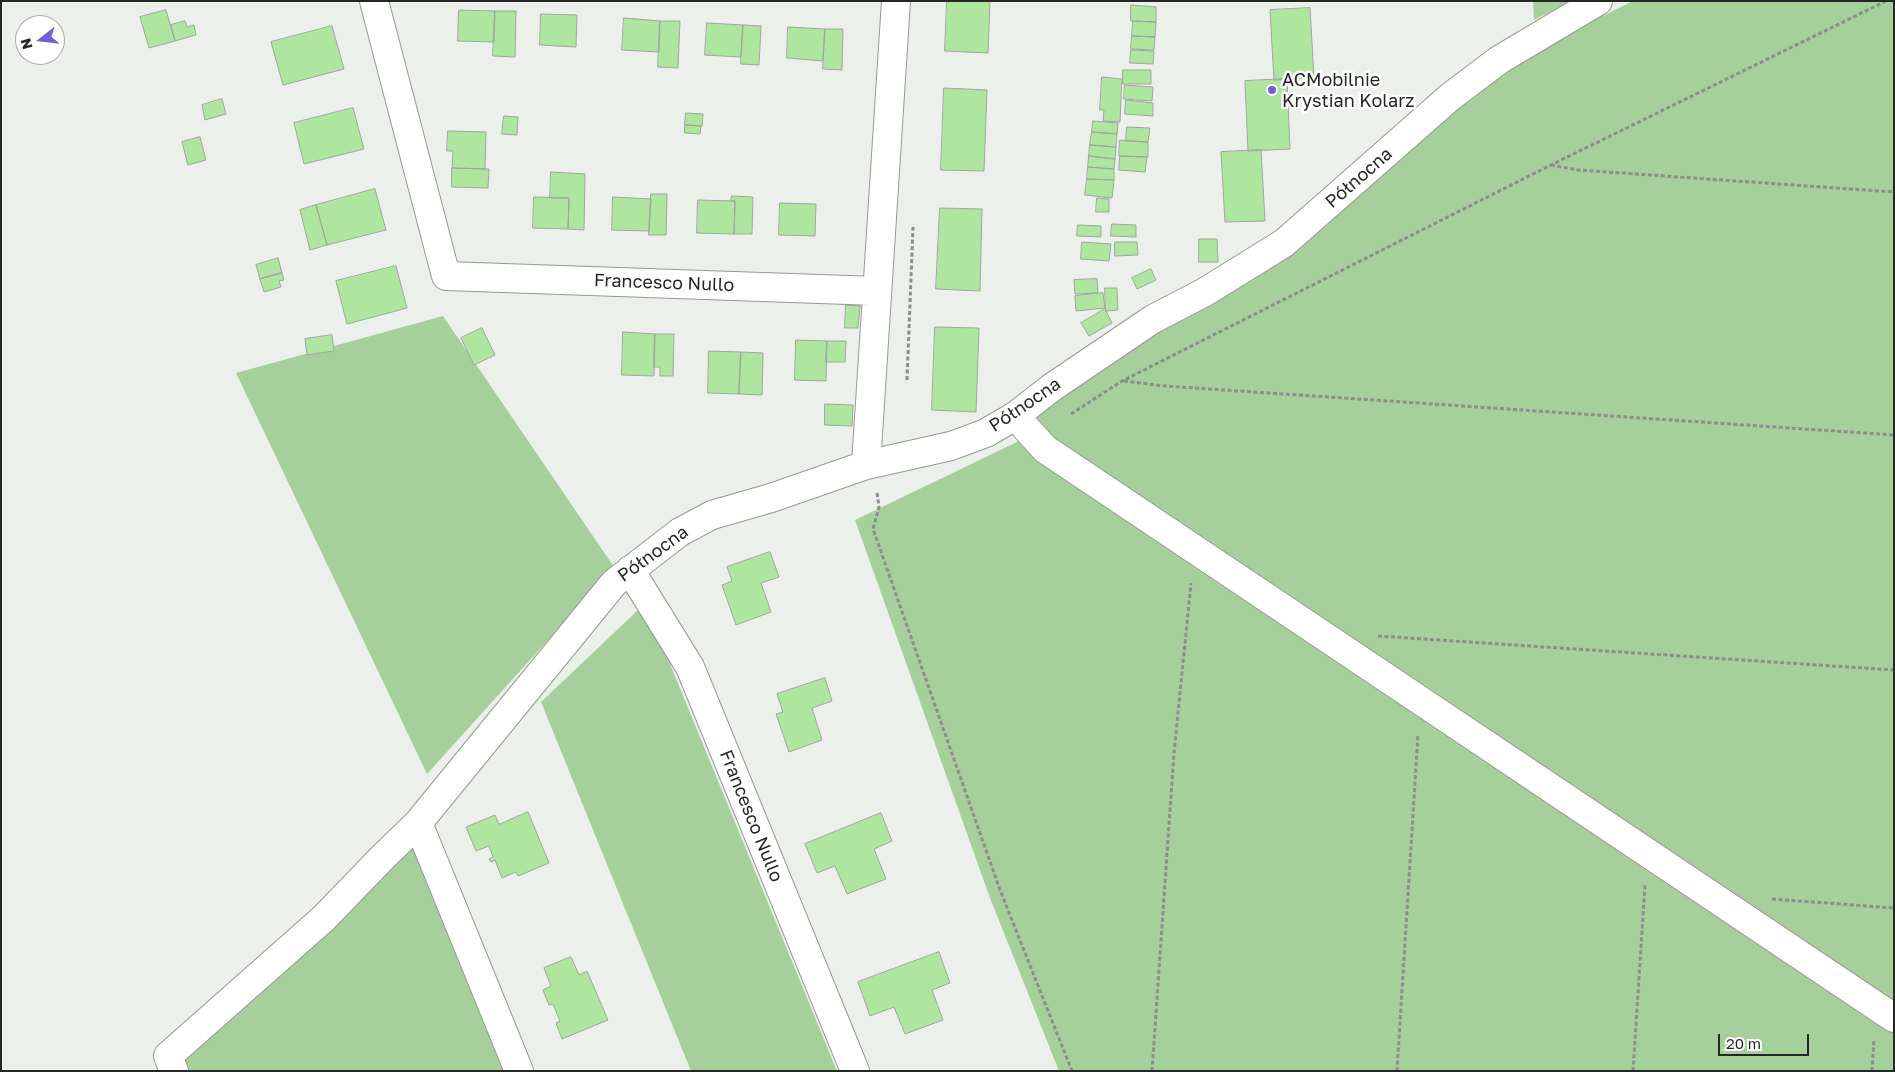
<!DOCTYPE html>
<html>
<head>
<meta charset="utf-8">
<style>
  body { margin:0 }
  #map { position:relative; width:1895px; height:1072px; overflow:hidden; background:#ebf0ea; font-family:"Golos Text",sans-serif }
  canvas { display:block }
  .frame { position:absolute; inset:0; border:2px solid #252725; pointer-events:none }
  .north { position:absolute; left:15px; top:15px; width:50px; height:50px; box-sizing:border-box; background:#fff; border:1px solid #a8a9a8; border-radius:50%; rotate:254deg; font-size:14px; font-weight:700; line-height:20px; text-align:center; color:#252725 }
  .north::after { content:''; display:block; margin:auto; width:18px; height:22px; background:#765cd6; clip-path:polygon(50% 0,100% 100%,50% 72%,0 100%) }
  .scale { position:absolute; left:1718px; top:1034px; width:91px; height:22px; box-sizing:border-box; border:2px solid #252725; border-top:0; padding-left:6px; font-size:15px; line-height:18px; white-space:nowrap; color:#252725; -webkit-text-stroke:4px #fff; paint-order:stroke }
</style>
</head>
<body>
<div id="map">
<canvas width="1895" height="1072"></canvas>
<div class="frame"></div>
<div class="north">N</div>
<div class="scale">20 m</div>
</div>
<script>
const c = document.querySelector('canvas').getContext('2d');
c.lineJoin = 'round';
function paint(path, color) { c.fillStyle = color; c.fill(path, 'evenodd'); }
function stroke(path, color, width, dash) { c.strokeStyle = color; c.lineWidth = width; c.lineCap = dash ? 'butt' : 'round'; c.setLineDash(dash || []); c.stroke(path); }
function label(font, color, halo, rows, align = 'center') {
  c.font = font + ' "Golos Text",sans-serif'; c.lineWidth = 5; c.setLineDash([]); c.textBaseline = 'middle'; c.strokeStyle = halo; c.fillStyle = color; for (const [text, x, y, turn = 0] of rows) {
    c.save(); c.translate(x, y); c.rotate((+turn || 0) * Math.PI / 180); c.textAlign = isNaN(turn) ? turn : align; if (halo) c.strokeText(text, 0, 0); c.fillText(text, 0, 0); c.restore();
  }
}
const green = new Path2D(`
  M1533 1H1572L1534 20Z
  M1633 1H1894V1071H1059L990 898 855 520 1017 442 1025 427 1041 408 1478 90 1576 29Z
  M443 316 614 567 427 774 236 373Z
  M638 610 659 637 837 1071H691L541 702Z
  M414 841 508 1071H172Z`);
const building = new Path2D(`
  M947 1H990L988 53 945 51Z
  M1131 5 1156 7V22L1131 21Z
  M1310 8 1314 78 1274 80 1270 10Z
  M166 10 175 41 149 48 140 17Z
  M459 10 495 11 494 42 458 41Z
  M495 11H516L515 57 493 56Z
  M541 14 577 15 576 47 540 45Z
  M624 18 660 21 659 52 622 50Z
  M185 21 187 27 194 25 196 35 175 41 171 25Z
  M660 21H680L678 68 658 67Z
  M1133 21 1156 22 1155 37 1132 36Z
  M707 23 743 25 741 57 705 55Z
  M743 25 761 26 759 65 741 64Z
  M332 26 344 69 283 85 271 42Z
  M788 27 825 29 823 61 787 58Z
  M825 29H843L842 70 823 69Z
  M1132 36 1155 37 1154 50 1131 49Z
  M1131 50 1154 51 1153 64 1130 63Z
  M1123 70H1151V84H1123Z
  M1102 77 1122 79 1120 122 1103 121 1104 110H1100Z
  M1287 79 1290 149 1248 151 1245 81Z
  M1125 85 1153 87 1152 101 1124 99Z
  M944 88 987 90 984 171 941 170Z
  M222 99 226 114 205 120 202 105Z
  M1126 100 1153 103V116L1125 114Z
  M353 108 364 149 304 164 294 123Z
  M686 113 703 114 702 126 685 125Z
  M504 116 518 117 517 135 502 134Z
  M1093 121 1118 123 1117 134 1092 132Z
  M685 125 701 126 700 134 685 133Z
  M1127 127 1150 128 1148 142 1126 141Z
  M448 131 486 132 485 169 452 168 453 151H447Z
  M1092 132 1117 134 1116 147 1090 145Z
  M200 137 206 160 188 165 182 142Z
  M1120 140 1148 142V157L1119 156Z
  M1090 145 1116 147 1115 159 1089 156Z
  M1261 150 1265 221 1225 222 1221 152Z
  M1089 156 1115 159 1114 169 1088 167Z
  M1120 156 1147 157 1145 172 1119 170Z
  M1088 167 1114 169V180L1087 179Z
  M452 168 489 169 488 188 452 187Z
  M551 172 585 174 584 230 568 229 569 198H550Z
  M1087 179 1114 180 1112 198 1085 195Z
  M375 189 386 230 327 245 316 205Z
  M651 194H667L666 235H649Z
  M732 196 753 197 752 234H734L735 201H731Z
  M534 197 569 198 568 229 533 228Z
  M613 197 651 199 649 231 612 230Z
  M1097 198 1109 199V212H1096Z
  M698 200 735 201 734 234 697 233Z
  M780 203 816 204 815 236 779 235Z
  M316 205 327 245 310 250 300 210Z
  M940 208 982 209 980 291 936 289Z
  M1112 224 1136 225V237L1111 236Z
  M1078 225 1101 226V237L1077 236Z
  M1199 239H1217L1218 262H1199Z
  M1082 242 1111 244 1109 261 1081 259Z
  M1115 242H1137L1138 255 1115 256Z
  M278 258 282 273 260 279 256 265Z
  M396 266 407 308 347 324 336 281Z
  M1151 269 1156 280 1137 289 1132 278Z
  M282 273 284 280 279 281 281 287 264 292 260 279Z
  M1097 279 1098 293 1075 294 1074 280Z
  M1105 288H1117L1118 310 1106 311Z
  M1103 293 1105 308 1076 311 1075 296Z
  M846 305 860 306 858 328H845Z
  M1105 309 1112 323 1089 336 1081 323Z
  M935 327 979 328 976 412 932 410Z
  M482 328 495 355 474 365 461 338Z
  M623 332 655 334 654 376 622 375Z
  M655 334H674L673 376H660V367H654Z
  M332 335 334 351 307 355 305 339Z
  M796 340 827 341 826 381 795 380Z
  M827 341H846L845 362H826Z
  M709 351 741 352 739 394 708 393Z
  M741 352 763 353 762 395 739 394Z
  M825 404 853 405 852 426 825 425Z
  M770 552 779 577 761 583 771 612 736 625 722 585 732 581 727 567Z
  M825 678 832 701 812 708 822 740 789 752 776 714 783 712 777 694Z
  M528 812 549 863 518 876 516 872 502 878 495 860 491 862 489 859 493 857 489 846 476 851 466 827 495 815 499 824Z
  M881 813 892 841 874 849 886 879 847 894 835 866 817 873 805 844Z
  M939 952 950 983 932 990 943 1020 905 1034 894 1007 870 1016 858 982Z
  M571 957 579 975 587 971 608 1020 562 1039 556 1023 560 1021 553 1004 549 1005 543 990 551 986 544 968Z`);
const path = new Path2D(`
  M1551 165 1578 170 1894 192
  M907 380 913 227
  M1124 381 1165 386 1894 435
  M1071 414 1122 381 1551 165 1886 1
  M877 493 879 507 873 529 1000 890 1072 1071
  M1378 636 1894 670
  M1772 899 1894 908
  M1152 1071 1174 753 1191 583
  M1397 1071 1418 734
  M1633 1071 1645 885
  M1872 1071 1874 1039`);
const minor = new Path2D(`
  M374 1 446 276 877 291
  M1025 427 1045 449 1894 1018
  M866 465 896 1
  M630 570 690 667 855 1071
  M418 823 519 1071
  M174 1071 168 1056 324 918 382 858 418 823 614 583 680 532 712 515 771 498 866 465 951 446 986 433 1015 416 1051 388 1153 319 1205 292 1284 243 1450 97 1499 60 1598 1`);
const markers = [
  [1272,90,5,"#765cd6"]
];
const poiNames = [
  ["ACMobilnie",1282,80],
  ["Krystian Kolarz",1282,101]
];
const streetNames = [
  ["Północna",1359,178,-41],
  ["Francesco Nullo",664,283,2],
  ["Północna",1025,405,-34],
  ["Północna",653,554,-36],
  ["Francesco Nullo",751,816,68]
];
paint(green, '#a6d09b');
paint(building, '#aee59f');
stroke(building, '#a0a59f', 1);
stroke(minor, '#959a93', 30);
stroke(path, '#8b8e8a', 3, [4, 2.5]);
stroke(minor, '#fff', 28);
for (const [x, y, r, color] of markers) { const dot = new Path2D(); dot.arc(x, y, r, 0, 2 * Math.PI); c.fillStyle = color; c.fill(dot); stroke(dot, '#fff', 2); }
label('18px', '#252725', '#fff', poiNames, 'left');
label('18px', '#252725', '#fff', streetNames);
</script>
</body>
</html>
